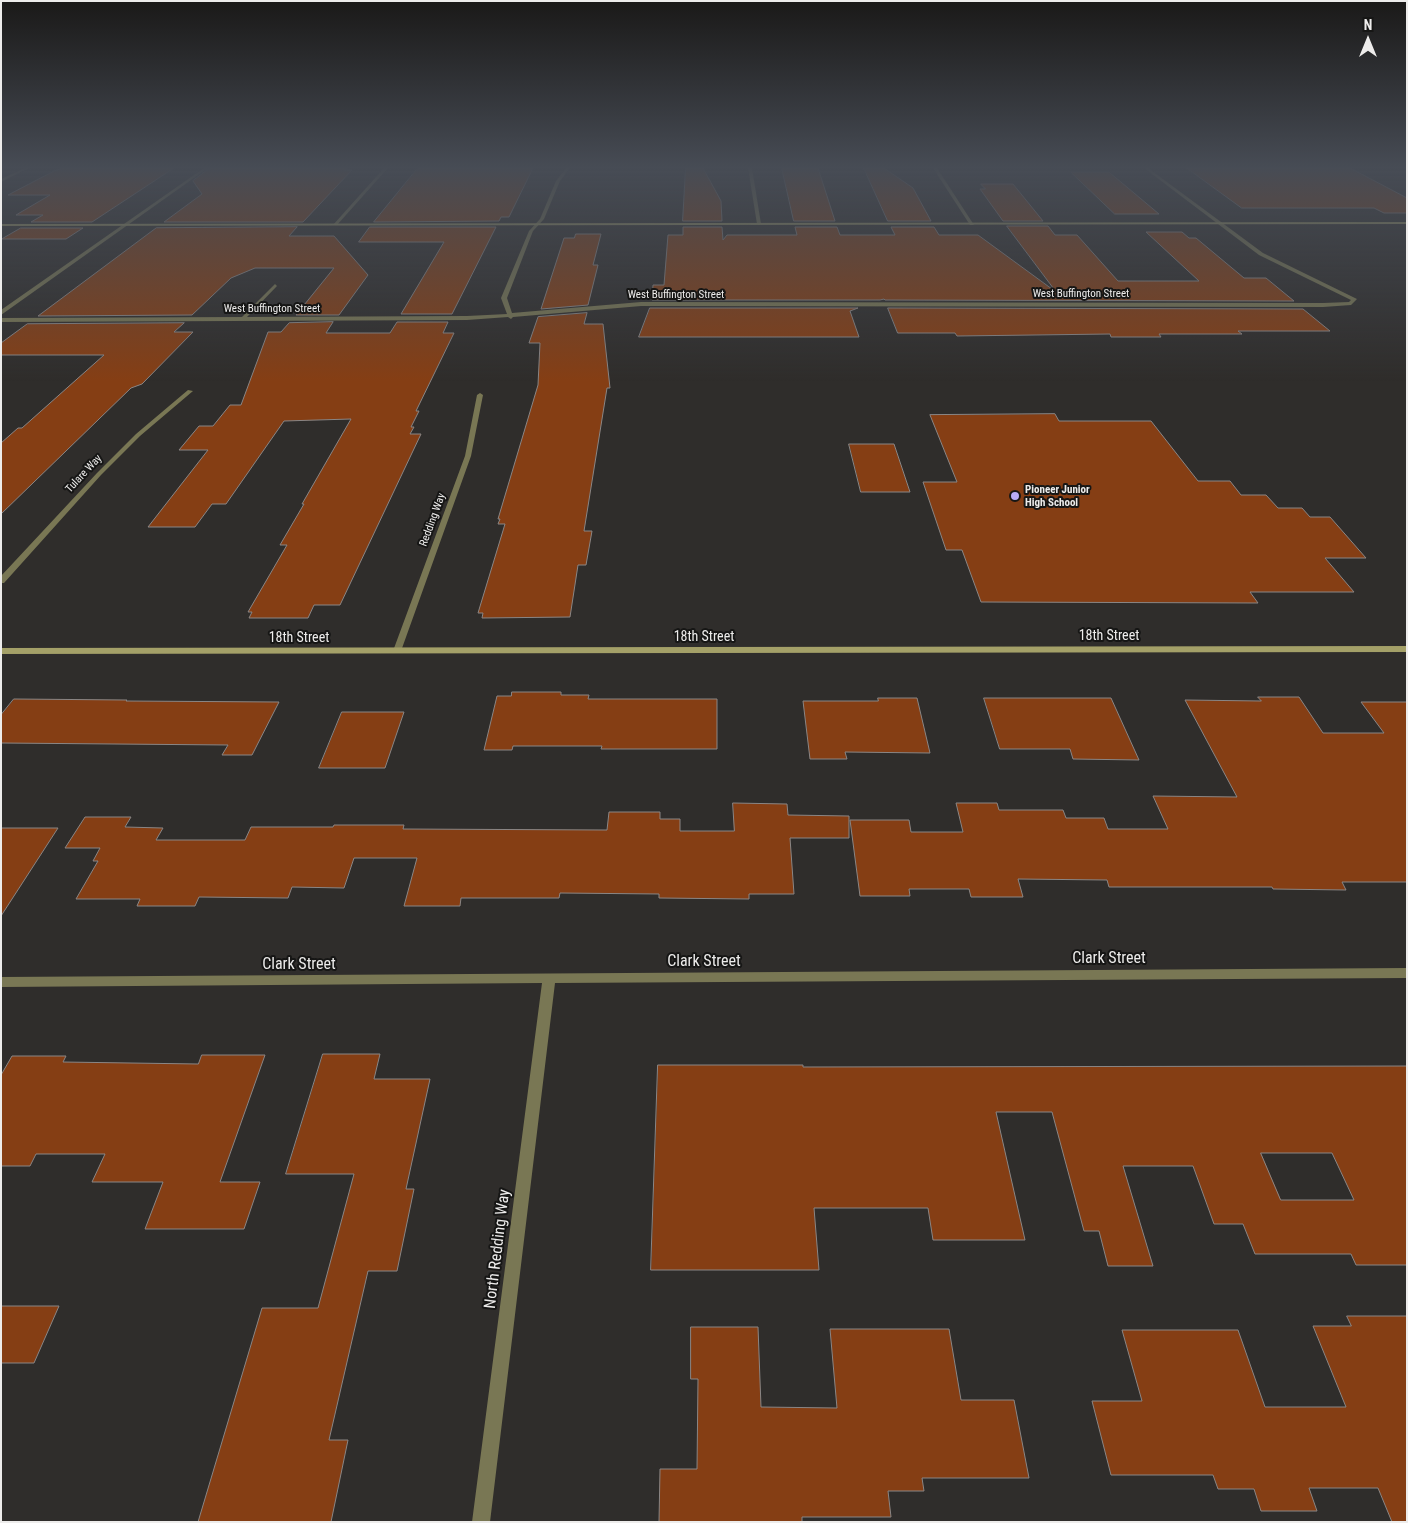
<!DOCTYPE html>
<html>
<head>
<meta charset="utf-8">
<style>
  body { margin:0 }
  #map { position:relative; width:1408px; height:1523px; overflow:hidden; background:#2f2d2b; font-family:"Roboto Condensed",sans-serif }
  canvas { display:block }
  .frame { position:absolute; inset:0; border:2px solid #edeceb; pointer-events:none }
  .north { position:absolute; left:1343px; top:15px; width:50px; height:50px; -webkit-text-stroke:4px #161615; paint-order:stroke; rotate:0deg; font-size:14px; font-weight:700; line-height:20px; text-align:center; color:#edeceb }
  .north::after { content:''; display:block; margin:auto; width:18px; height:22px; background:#edeceb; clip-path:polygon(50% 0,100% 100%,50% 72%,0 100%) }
</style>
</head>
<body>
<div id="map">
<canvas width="1408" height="1523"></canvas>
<div class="frame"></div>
<div class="north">N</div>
</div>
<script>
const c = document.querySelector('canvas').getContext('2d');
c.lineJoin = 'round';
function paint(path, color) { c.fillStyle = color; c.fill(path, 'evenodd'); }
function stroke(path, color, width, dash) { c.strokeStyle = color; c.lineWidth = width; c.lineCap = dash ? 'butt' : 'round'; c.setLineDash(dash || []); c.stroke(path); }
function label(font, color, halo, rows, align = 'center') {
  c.font = font + ' "Roboto Condensed",sans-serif'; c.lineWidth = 4; c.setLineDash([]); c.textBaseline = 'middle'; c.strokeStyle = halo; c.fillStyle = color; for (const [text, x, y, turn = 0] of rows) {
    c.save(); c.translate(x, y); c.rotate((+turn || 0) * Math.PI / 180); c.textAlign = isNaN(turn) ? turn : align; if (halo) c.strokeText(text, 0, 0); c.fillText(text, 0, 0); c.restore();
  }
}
const building = new Path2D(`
  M64 168H174L92 222H31L43 215H16L50 195H8L54 171Z
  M210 168H347L344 170H352L303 222H164L202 194 193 181Z
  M418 168H533L509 217H501L499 221 374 222Z
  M686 168H703L721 201 722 221H683Z
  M782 168H818L835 221H794Z
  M864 168H884L913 188 931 221H888Z
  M1187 168H1350L1407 198V213H1384L1374 208H1242Z
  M1071 172H1109L1159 214H1115Z
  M981 184H1013L1043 221H1003L980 189H985Z
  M1007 226H1048L1055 235H1077L1118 281H1199L1146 232H1182L1189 238H1196L1244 278H1266L1294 301 885 300 884 299 880 300H652L653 285H664L668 235H683V227H722L723 240 727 235H797L795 227H837L840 235H895L891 227H934L939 235H978L1056 292Z
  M297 227 289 236H334L368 275 339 315H296L334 268H255L231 278 192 315 38 316 156 228Z
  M370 227H496L452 314H401L444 242H359Z
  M21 228H83L66 239H2Z
  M576 234H601L593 265H598L588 305 541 309 564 238H574Z
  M650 308H858L850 311 859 337H639Z
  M888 308 1303 309 1330 331H1238L1242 334H1159L1161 337H1111L1110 334 957 336 955 333H898Z
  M587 313 584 324H603L610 388H607L584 531H592L586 565H578L570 617 482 618 483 613H478L505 524H498L500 519H498L538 385 540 343H529L538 317Z
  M333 322 326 333H390L397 322H448L443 333H454L416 411H419L411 427H414L410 434H421L340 605H314L308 618H249L252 612H248L287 545H280L304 504H302L351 419 284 421 226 504H212L195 527H148L208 450H179L199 426H213L230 405H241L268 332H281L289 323Z
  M184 323 174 332H193L142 384 131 388 1 514V443L18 428H22L104 355H1V343L27 324Z
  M1055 414 1059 421H1151L1198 481H1230L1241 495H1266L1278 508H1302L1310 517H1330L1366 558H1325L1354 592H1250L1258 603 981 602 962 550H946L923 482H957L930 415Z
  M849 444H894L910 492H861Z
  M512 692H561V695H589L588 699H717V749H601L602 746H513L512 750H484L497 696H511Z
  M1258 697H1299L1323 733H1384L1361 702H1407V882H1342L1346 890 1273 889 1272 887H1109L1107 880 1018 879 1023 897H971L969 889H909L910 896H860L850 820H909L911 832H963L956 803H997L999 810H1063L1066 818H1104L1108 829H1168L1153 796 1237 797 1185 700 1261 701Z
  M878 698H917L930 753 845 752 847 759H810L803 701H878Z
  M984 698H1111L1139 760 1073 759 1070 749H1000Z
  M14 699 127 700 126 701 279 702 252 755H222L228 745 1 743V715Z
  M342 712H404L385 768H319Z
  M733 803 787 804 788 815 849 816V838H790L794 894H749V899L659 898V894L560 893 559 898H461L460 906H404L417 858H354L344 888 292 887 288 898 199 897 195 906H137L140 899H76L98 861H93L100 848H65L85 817H131L125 827 163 828 156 840H245L251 827H333L334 825H404L403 829 607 830 609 812H660V819H680V831H734Z
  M1 828H58L1 916Z
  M323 1054H380L374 1079H430L406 1189H414L397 1271H368L329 1440H348L331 1522H198L262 1308H318L354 1174H286Z
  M202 1055H265L220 1182H260L244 1229H145L163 1182H92L105 1154H36L30 1166H1V1075L12 1056H66L63 1062 198 1064Z
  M658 1065H803V1067L1407 1066V1265H1356L1351 1254H1255L1243 1224H1214L1193 1166H1123L1153 1266H1108L1099 1231H1084L1052 1112H996L1025 1240H933L928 1208H814L819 1270H651ZM1261 1153H1332L1354 1200H1281Z
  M1 1306H59L34 1363H1Z
  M1347 1316H1407V1522H1392L1378 1488H1309L1317 1511H1261L1254 1489H1218L1213 1475H1111L1092 1401H1142L1122 1330H1238L1265 1407H1346L1313 1326H1351Z
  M691 1327H758L761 1407 837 1408 830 1329H949L961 1400H1014L1029 1478H922L924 1491H888L891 1517H802V1522H659L660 1469H697L698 1379H691Z`);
const street = new Path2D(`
  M25 168H29L1 182V179Z
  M204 168H208L1 315V310Z
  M384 168H388L337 225H333Z
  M566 168H570L560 181 544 219 533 231 507 298 512 313 641 302 1323 303 1349 302 1351 300 1259 255 1144 168H1148L1263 253 1357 299 1351 305 1323 307 641 306 513 317 511 319 508 317 467 320 1 322V318L242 317 275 284 277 286 247 317 467 316 507 314 501 298 529 231 540 219 556 181Z
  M748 168H752L761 224 759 225 757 224Z
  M933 168H937L974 225H970Z
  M188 390 193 391 140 436 101 475 4 583H1V576L97 473 136 434Z
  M480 393 483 395 471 456 401 651 400 653H394L393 651 465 456 477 395Z
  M1407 968V978L555 983 490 1522H472L542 983 1 987V977Z`);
const secondary = new Path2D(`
  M1407 222V224L1 226V224Z
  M1407 646V652L1 654V648Z`);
const markers = [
  [1015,496,5,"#b8abf7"]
];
const farStreetnames = [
  ["West Buffington Street",1081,294],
  ["West Buffington Street",676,295],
  ["West Buffington Street",272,309],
  ["Tulare Way",84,474,-47],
  ["Redding Way",433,520,-70]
];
const farPoinames = [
  ["Pioneer Junior",1025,490],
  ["High School",1025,503]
];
const streetNames = [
  ["18th Street",1109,636],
  ["18th Street",704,637],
  ["18th Street",299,638]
];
const nearStreetnames = [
  ["Clark Street",1109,959],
  ["Clark Street",704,962],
  ["Clark Street",299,965],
  ["North Redding Way",498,1249,-83]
];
paint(building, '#853e14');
stroke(building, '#8a8685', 1);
paint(street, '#797754');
paint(secondary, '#a4a068');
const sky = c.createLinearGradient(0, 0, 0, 381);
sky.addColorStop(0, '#1a1918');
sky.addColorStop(0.44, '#474c55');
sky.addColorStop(1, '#474c5500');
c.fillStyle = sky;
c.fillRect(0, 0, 1408, 381);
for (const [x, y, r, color] of markers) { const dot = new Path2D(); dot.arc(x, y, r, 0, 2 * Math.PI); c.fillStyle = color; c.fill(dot); stroke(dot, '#161615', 2); }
label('11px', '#edeceb', '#161615', farStreetnames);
label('bold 11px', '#edeceb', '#161615', farPoinames, 'left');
label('14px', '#edeceb', '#161615', streetNames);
label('16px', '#edeceb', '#161615', nearStreetnames);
</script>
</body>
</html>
